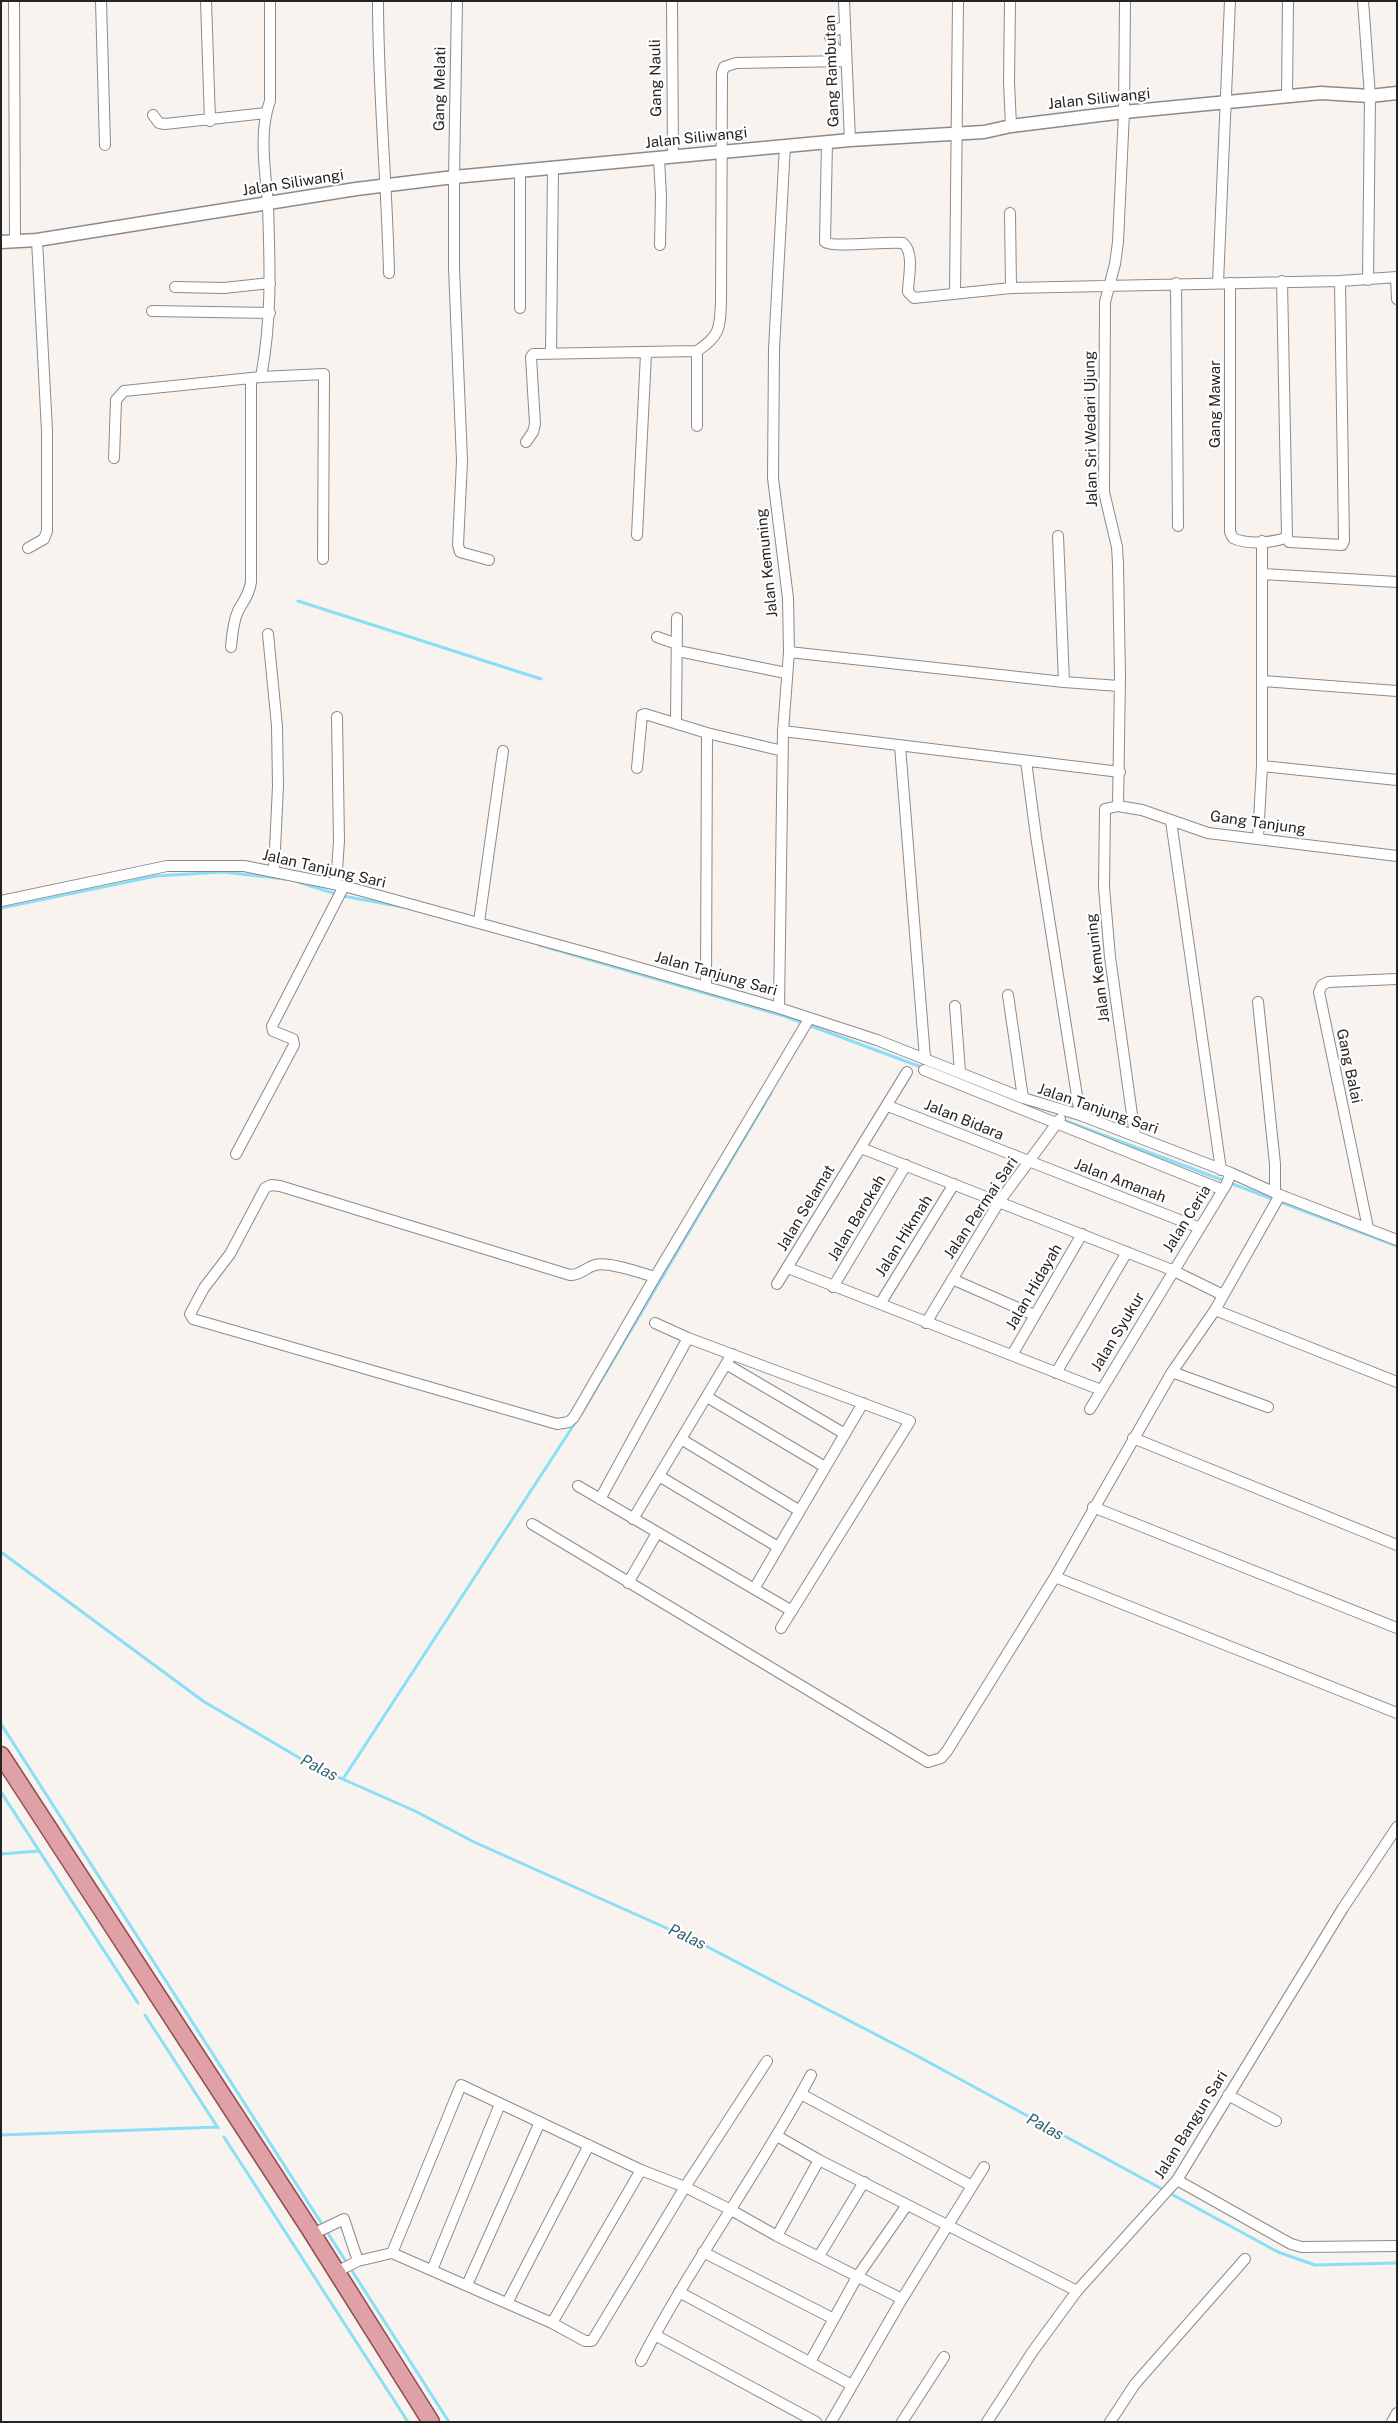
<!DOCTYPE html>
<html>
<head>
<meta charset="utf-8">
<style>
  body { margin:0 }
  #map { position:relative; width:1398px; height:2423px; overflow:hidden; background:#f8f3ef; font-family:"Public Sans",sans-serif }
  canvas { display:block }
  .frame { position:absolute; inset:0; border:2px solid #262423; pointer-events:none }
</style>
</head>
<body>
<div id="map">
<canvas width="1398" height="2423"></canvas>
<div class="frame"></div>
</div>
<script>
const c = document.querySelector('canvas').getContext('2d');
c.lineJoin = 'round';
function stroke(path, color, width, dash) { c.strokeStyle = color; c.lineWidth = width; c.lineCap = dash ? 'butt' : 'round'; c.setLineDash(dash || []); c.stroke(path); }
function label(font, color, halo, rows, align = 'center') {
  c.font = font + ' "Public Sans",sans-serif'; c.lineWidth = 4.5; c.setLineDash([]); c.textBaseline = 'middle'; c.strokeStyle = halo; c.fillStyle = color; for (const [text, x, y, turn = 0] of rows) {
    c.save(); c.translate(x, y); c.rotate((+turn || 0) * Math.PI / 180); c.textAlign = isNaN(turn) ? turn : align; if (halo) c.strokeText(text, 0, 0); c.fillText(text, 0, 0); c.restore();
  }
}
const stream = new Path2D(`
  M298 601 541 679
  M298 882 333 893
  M343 896 403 907
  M1 908 156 876 223 872 285 879
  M539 945 784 1016 924 1068
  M1063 1120 1397 1246
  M582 1413 771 1093
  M1 1552 203 1701 313 1766 415 1811 474 1842 702 1944 921 2058 1278 2252 1315 2265 1397 2263
  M1 1724 449 2422
  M343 1779 577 1420
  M1 1792 138 2003
  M1 1854 39 1851
  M145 2015 218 2128
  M1 2135 218 2127
  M224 2137 408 2422`);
const minor = new Path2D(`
  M14 1 15 241
  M101 1 105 145
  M206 1 210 121
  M378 1C378 92 387 182 389 273
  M457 1 454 177V268L462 461 458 545 460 552 489 560
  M672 1 673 155
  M844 1 850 140
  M1010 1 1009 82 1011 126
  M1363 1 1370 96 1368 280
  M845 26 832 32 830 37 835 49 846 54
  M1287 97 1288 1
  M153 115 159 123 165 124 266 113
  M827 142 825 242C832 248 887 241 903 243 915 253 908 278 908 292L914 298 1011 288 1340 281 1397 277
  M659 158 661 196 660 245
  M520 171V308
  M1010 213 1011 288
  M1396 277 1397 299
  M1176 283 1178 526
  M1218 283 1230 1
  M1230 283V532L1233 538C1247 545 1274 543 1287 537L1282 281
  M175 287 224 288 270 283
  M955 293 958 1
  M152 311 270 313
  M551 354 553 167
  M261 377C272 319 270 266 268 207 266 173 258 133 270 101V1
  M697 426V351
  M526 442 533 432 535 424 531 357 533 354 697 351C720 336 720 328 721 302L722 73 724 67 736 63 846 61
  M114 458 116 400 124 391 261 377 324 374 323 559
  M637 535 646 354
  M1058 536 1064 682
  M1287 537 1289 542 1342 545 1344 541 1340 281
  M28 548 44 539 47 531V431L37 240
  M1263 574 1397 582
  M268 634 277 726 278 786 274 870
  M657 637 677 644
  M231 647C232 635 233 622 238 611 244 600 249 595 251 582V379
  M678 651 786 673
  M789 652 1064 682 1119 686
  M1263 681 1397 691
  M676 722 677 618
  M783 731 1120 772
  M900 746 925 1058
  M1026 761 1036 836 1080 1115
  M1262 766 1397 780
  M637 768 642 715 645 714 707 733 783 751
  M1118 806 1120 677 1118 564 1117 547 1104 492 1105 302 1115 264 1118 242 1124 112 1125 1
  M1171 821 1221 1170
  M1258 838 1262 766V541
  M336 884 339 841 337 717
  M1 901 167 866H244L344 886 602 957 779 1008 877 1040 1023 1098 1080 1115 1231 1173 1280 1195 1397 1240
  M479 922 503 751
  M706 987 707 733
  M1008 995 1023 1098
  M1258 1002 1275 1164V1193
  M955 1006 960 1072
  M779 1008 783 731 789 652 788 598 773 478 774 349 785 145
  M924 1070 1223 1190
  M888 1106 1200 1228
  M1135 1136 1110 957 1104 887 1105 809 1118 806 1142 810 1208 833 1397 856
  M861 1148 1172 1270 1223 1295
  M236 1154 294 1045 293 1039 273 1031 272 1026 344 886
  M1280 1195 1215 1310 1172 1372 1055 1577 1397 1713
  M1368 1228 1319 992 1322 985 1328 982 1397 979
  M788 1268 1101 1390
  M655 1277 574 1417 569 1422 557 1424 193 1319 190 1314 204 1288 230 1254 265 1188 271 1185 280 1186 570 1275C581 1275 585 1268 595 1265 608 1261 641 1273 655 1277L809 1019
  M952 1279 1034 1315
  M777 1284 907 1072
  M833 1287 906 1165
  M880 1304 954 1184
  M1215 1310 1397 1382
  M655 1323 688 1338 910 1421 781 1628
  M926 1323 999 1202 1060 1119
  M1012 1355 1082 1234
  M726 1364 845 1434
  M1172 1372 1268 1407
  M1056 1373 1127 1252
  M707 1397 825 1467
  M1090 1409 1226 1185 1231 1173
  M1133 1438 1397 1545
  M681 1439 800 1511
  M659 1476 778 1547
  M578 1486 792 1611
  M600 1499 688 1338
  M1093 1507 1397 1628
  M633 1519 732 1354
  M532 1524 928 1762 941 1758 947 1751 1055 1577
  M628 1583 657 1533
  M754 1589 863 1403
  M801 2094 972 2186
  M1228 2095 1276 2121
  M777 2136 819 2160 1077 2291
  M1177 2180 1291 2244 1302 2247 1397 2246
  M313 2234 344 2219 358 2261
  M777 2236 819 2160
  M703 2252 834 2319
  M392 2253 461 2085 641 2170 685 2187 731 2210 777 2236 902 2299
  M819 2256 864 2182
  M432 2270 500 2104
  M336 2272 358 2261 392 2253 552 2323 585 2341H592L685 2187 767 2061
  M467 2285 540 2122
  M679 2292 852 2385
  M507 2303 589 2145
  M552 2323 641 2170
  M655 2335 816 2422
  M641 2361C692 2262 759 2173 811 2075
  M810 2362 857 2277 907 2205
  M831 2422 902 2299 984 2167
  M902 2422 944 2357
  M987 2422 1033 2351 1077 2291 1177 2180 1343 1908 1397 1827
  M1110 2422 1135 2384 1245 2259
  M1392 2422 1397 2413`);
const tertiary = new Path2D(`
  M1 242 37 240 356 189 454 177 850 140 984 132 1011 126 1124 112 1321 93 1370 96 1397 93`);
const primary = new Path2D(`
  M1 1755 309 2228 431 2422`);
const streetNames = [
  ["Gang Rambutan",832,71,-92],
  ["Gang Nauli",656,78,-91],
  ["Gang Melati",440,89,-89],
  ["Jalan Siliwangi",1099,99,-6],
  ["Jalan Siliwangi",696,138,-6],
  ["Jalan Siliwangi",293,183,-9],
  ["Gang Mawar",1215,404,-90],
  ["Jalan Sri Wedari Ujung",1091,429,-91],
  ["Jalan Kemuning",767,563,-96],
  ["Gang Tanjung",1258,823,8],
  ["Jalan Tanjung Sari",324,869,13],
  ["Jalan Kemuning",1098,968,-97],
  ["Jalan Tanjung Sari",716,974,16],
  ["Gang Balai",1349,1066,78],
  ["Jalan Tanjung Sari",1098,1109,19],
  ["Jalan Bidara",964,1120,22],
  ["Jalan Amanah",1120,1181,21],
  ["Jalan Selamat",806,1208,-59],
  ["Jalan Permai Sari",981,1208,-56],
  ["Jalan Barokah",857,1218,-59],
  ["Jalan Ceria",1187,1219,-58],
  ["Jalan Hikmah",904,1236,-58],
  ["Jalan Hidayah",1034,1287,-60],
  ["Jalan Syukur",1118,1332,-59],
  ["Jalan Bangun Sari",1191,2125,-58]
];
const waterNames = [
  ["Palas",319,1768,27],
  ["Palas",687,1937,25],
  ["Palas",1045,2127,28]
];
stroke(stream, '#89dff8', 3);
stroke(minor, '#8f8a87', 12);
stroke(tertiary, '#8f8a87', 15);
stroke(primary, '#904d50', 19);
stroke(minor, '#fff', 10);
stroke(tertiary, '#fff', 12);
stroke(primary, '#dfa1a5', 16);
label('15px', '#262423', '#fff', streetNames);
label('italic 16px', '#2e5e6c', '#fff', waterNames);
</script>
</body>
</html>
